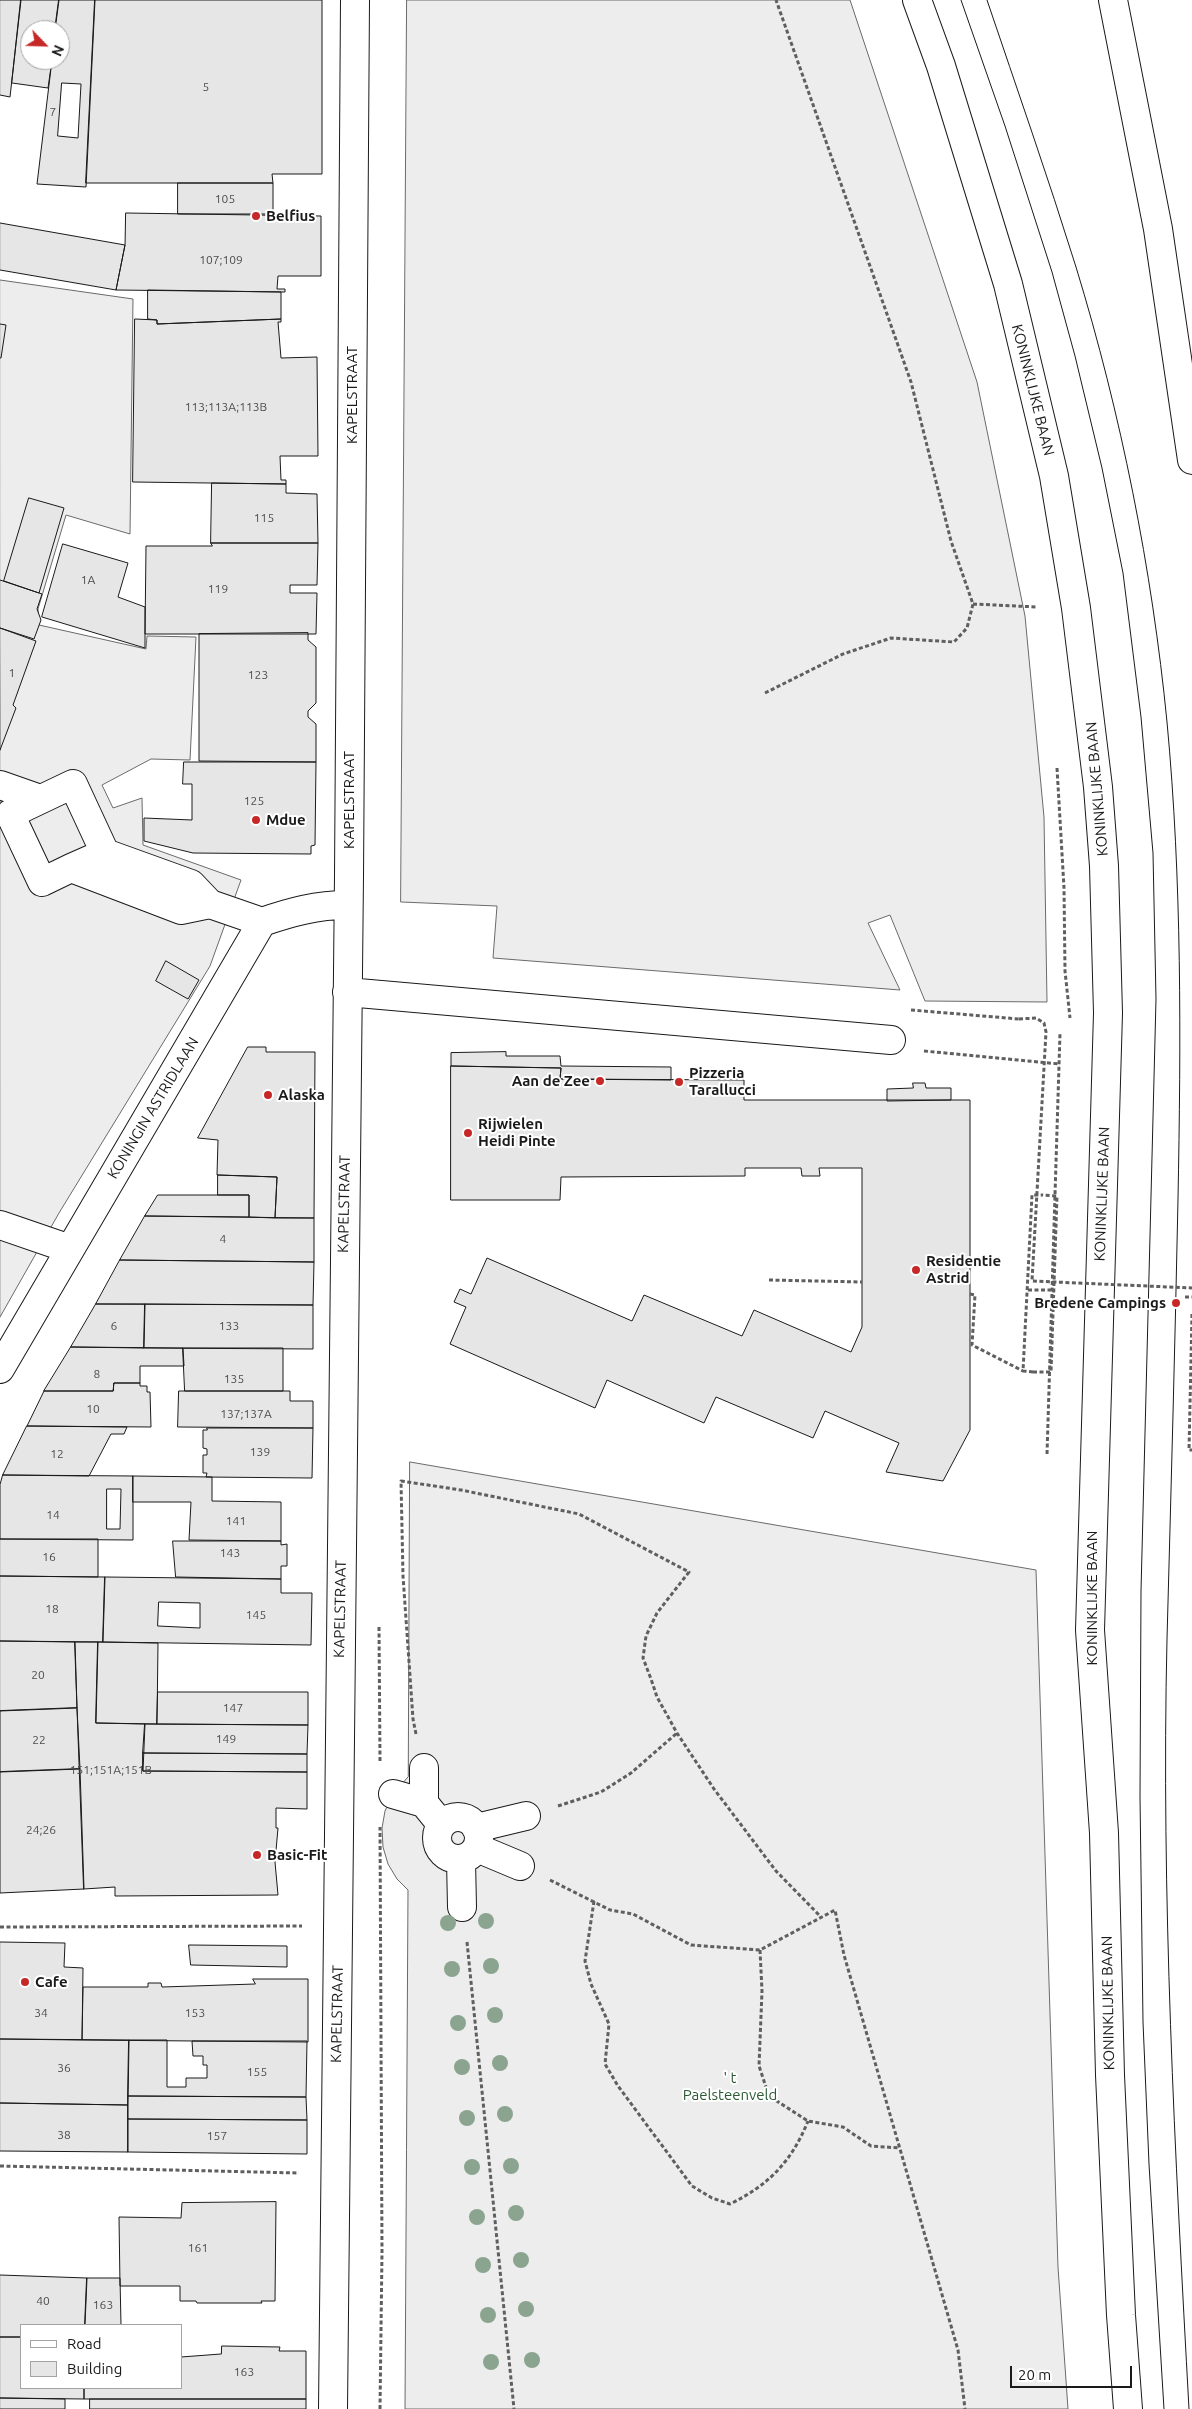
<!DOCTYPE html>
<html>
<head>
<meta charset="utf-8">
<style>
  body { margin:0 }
  #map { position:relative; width:1192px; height:2409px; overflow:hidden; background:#fff; font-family:Ubuntu,sans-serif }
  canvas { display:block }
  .legend { position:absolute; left:20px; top:2324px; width:162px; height:65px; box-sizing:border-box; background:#fff; border:1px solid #a3a3a3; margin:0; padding:6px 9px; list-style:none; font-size:15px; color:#1a1a1a }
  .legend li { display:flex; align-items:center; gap:10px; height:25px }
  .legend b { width:25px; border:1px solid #a3a3a3 }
  .north { position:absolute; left:20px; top:20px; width:50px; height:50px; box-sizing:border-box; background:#fff; border:1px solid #a3a3a3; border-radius:50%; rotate:114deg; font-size:14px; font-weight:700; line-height:20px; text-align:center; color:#1a1a1a }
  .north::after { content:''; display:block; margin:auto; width:18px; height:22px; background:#c62828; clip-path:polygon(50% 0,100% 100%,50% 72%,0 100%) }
  .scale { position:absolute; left:1010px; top:2366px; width:122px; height:22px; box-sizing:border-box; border:2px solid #1a1a1a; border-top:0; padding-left:6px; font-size:15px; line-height:18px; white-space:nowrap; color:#1a1a1a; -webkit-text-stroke:4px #fff; paint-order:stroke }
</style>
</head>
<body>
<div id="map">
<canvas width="1192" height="2409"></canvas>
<ul class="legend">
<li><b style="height:6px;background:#fff"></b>Road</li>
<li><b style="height:14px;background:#e6e6e6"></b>Building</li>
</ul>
<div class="north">N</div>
<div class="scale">20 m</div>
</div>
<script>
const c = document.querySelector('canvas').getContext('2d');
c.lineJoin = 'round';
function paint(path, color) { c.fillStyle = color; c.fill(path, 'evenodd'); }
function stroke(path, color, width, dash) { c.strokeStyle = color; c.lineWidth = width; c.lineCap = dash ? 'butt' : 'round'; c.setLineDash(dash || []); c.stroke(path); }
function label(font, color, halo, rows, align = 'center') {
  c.font = font + ' Ubuntu,sans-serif'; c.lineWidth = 4; c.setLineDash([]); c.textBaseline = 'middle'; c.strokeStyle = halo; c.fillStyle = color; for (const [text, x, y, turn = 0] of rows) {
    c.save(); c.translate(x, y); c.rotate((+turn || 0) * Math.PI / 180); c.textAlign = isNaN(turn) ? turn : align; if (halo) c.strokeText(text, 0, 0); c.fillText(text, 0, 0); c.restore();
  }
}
const built = new Path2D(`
  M407 0H850L977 382 1025 616 1044 817 1047 1002 925 1001 890 915 868 923 900 990 493 958 497 906 401 902Z
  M0 280 133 299 130 534 66 515 38 609 39 625 146 649 147 636 196 637 190 760 151 759 102 785 113 808 142 798 143 845 241 880 210 966 59 1213 0 1317Z
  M410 1462 1036 1570 1058 2267 1068 2409H405L408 1890 397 1879 388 1864 383 1847 382 1828 385 1811 393 1794 408 1777Z`);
const building = new Path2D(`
  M0 0H21L10 97 0 95Z
  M21 0H59L55 30H30V60H52L48 88 12 83Z
  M59 0H95L86 187 37 184 52 60H60V30H55ZM62 83 81 84 78 138 58 136Z
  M95 0H322V174H272L273 183H86Z
  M178 183H273V214H178Z
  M126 213 321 216V276H278L277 289H285V292L116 290 125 245Z
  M0 223 125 245 116 290 0 270Z
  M148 290 281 292V319L157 324V320L148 319Z
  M135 319 157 320V324L281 319V322H278L281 358 317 357 318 456H280L281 480H286V484L133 482Z
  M0 324 6 325 1 358H0Z
  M212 483 286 484V493L317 494 318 543H211Z
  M29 498 64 508 39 593 4 581Z
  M211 543H318L317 585H290V593H317L316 634H145L146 546H212Z
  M63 544 128 563 118 597 145 607V648L42 617Z
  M0 580 42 594 37 609 41 620 34 639 0 628Z
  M0 628 36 641 13 705 16 708 0 750Z
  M308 633V640L316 647V703L308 711V717L316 724V762L199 761V634Z
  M184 762H316L315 845 311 846V854L193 853 144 841V818L192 820V784H183Z
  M166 961 199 980 188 999 156 981Z
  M248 1047H266V1052H315L314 1218H275L277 1177 217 1175 218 1140 198 1138Z
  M506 1052V1056H560L561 1066 671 1067V1080L560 1079 561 1068 451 1066V1053Z
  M451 1066 561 1068 560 1079 744 1080V1100H970V1430L943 1481 886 1472 899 1443 825 1411 813 1438 716 1397 704 1423 607 1380 595 1408 450 1344 466 1307 454 1302 460 1289 471 1294 487 1258 632 1321 644 1295 742 1336 754 1310 851 1352 862 1327V1168H819L820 1176H802L801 1168H745V1176L561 1177 560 1200H451Z
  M913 1083H925L926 1088H951V1100L887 1101V1089L913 1088Z
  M218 1175 277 1177 275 1218 249 1217V1195H218Z
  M158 1195H249V1217L145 1216Z
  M145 1216 314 1218V1262L120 1260Z
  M120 1260 314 1262 313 1305 96 1304Z
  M96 1304H145L144 1348 71 1347Z
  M145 1304 313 1305V1349L144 1348Z
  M71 1347 183 1348 184 1366H140V1383H114L113 1391H44Z
  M183 1348H283V1391H185Z
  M114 1383H140V1386H147V1392H150L151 1427 27 1426 44 1391H113Z
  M179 1391H290V1401H313V1428L178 1427Z
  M27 1426 127 1427 124 1434H111L89 1476 3 1475Z
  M207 1428H313L312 1478 206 1477 207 1473H203V1455H207V1449L203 1448V1430H207Z
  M3 1475 133 1476V1540L0 1539V1485ZM107 1489H121L120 1529H107Z
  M133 1476 212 1477V1501L281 1502V1541L189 1540 191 1502H133Z
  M0 1539H98V1577L0 1576Z
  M173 1541H281V1545L287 1544V1566H281V1579L176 1577Z
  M0 1576 105 1577 103 1642 0 1641Z
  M105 1577 281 1579V1593H312L311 1645 103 1642ZM159 1602 200 1603V1628L158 1626Z
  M0 1641 75 1642 77 1708 0 1711Z
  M75 1642H98L96 1723 145 1724 143 1771 307 1772V1809L276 1808V1828H278L275 1862 278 1895 115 1896V1887L84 1889Z
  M98 1642 158 1643 157 1724 96 1723Z
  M158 1692H308V1725L157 1724Z
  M77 1708 80 1769 0 1772V1711Z
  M145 1724 308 1725 307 1754 143 1753Z
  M143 1753 307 1754V1772L143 1771Z
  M80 1769 84 1889 0 1893V1772Z
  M0 1942 65 1943 64 1967 83 1968 82 2040 0 2039Z
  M189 1945 287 1946V1967L191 1965Z
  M253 1979H308V2042L82 2040 83 1987H148V1983H161L162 1987 255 1984Z
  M0 2039 129 2040 128 2105 0 2103Z
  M129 2040H167V2087H186V2078H207V2065H203V2056H193L192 2041H307L306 2097 128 2096Z
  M128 2096 306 2097 307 2120 128 2119Z
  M0 2103 128 2105V2152L0 2151Z
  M128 2119 307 2120V2154L128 2152Z
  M276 2202 275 2301H261L262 2303H197L196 2301H180V2286H120L119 2217 181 2218 182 2203Z
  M0 2275 87 2278 85 2325H21V2337H0Z
  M87 2278H120L121 2325H85Z
  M0 2337H21V2388H84V2399L0 2398Z
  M222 2346 280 2347 279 2351H306V2399H84V2388H181V2357L221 2354Z
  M0 2398 65 2399V2409H0Z
  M90 2399H306V2409H90Z`);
const path = new Path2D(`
  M973 604 1037 607
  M765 693 843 654 891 638 954 642 967 628 973 604 951 541 911 382 776 0
  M1057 768 1064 888 1065 971 1070 1018
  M911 1010 1019 1019
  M924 1051 1060 1064
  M769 1280 862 1282
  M1028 1290H1051
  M970 1294 975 1295 972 1345 1023 1371
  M1185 1297H1192
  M1192 1314 1189 1450H1192
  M1033 1372 1023 1371 1032 1195H1042
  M1047 1454 1060 1033
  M379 1627 380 1761
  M416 1734 413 1719 403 1576 401 1481 461 1490 579 1514 689 1572 657 1613 646 1636 643 1658 651 1679 657 1697 677 1733 714 1789 776 1871 821 1917
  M558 1806 601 1792 631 1773 677 1733
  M550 1880 610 1910 633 1914 691 1945 760 1950 835 1910 844 1955 958 2350 965 2409
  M594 1901 585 1961 591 1984 609 2024 605 2064 618 2086 692 2186 712 2198 730 2204C769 2185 792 2161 808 2121
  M0 1927 302 1926
  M467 1942 514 2409
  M760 1950 762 1991 759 2066 769 2096 808 2121 843 2127 871 2146 900 2148
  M0 2166 299 2173
  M380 2409 382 2252 380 1827`);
const minor = new Path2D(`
  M0 785 40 799
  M105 853 191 884 210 904 262 922
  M71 868 105 853 73 784 10 814 42 882 71 868 181 910 210 904
  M347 992 891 1040
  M0 1225 70 1249
  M0 1369 262 922C291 912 317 905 347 905
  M424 1768V1803
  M393 1794 424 1803 441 1824
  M437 1838a21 21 0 1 1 42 0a21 21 0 1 1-42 0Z
  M476 1828 526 1816
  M477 1848 520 1866
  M461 1860 462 1907
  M333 2409 349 876 355 0`);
const major = new Path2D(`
  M917 0 941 66 1008 284 1054 476 1076 608 1098 787 1104 866 1108 1013 1090 1630 1104 1833 1110 2075 1121 2315 1128 2409
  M1113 0 1158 229 1192 460`);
const tram = new Path2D(`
  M961 0 1005 126 1052 272 1075 356 1102 468 1123 573 1141 717 1153 853 1156 999 1141 1591 1140 1797 1143 2022 1149 2164 1164 2409
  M987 0C1017 89 1048 177 1076 267 1121 414 1152 569 1167 722 1182 881 1181 1040 1178 1199 1175 1346 1171 1492 1167 1639 1161 1896 1175 2153 1189 2409`);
const pathBridge = new Path2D(`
  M1019 1019 1036 1018 1044 1023 1046 1032 1032 1281 1192 1288
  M1033 1372H1051L1057 1196 1042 1195`);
const trees = [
  [486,1921],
  [448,1923],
  [491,1966],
  [452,1969],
  [495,2015],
  [458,2023],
  [500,2063],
  [462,2067],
  [505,2114],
  [467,2118],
  [511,2166],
  [472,2167],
  [516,2213],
  [477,2217],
  [521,2260],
  [483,2265],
  [526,2309],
  [488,2315],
  [532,2360],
  [491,2362]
];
const markers = [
  [256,216,5,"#c62828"],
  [256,820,5,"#c62828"],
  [600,1081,5,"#c62828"],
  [679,1082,5,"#c62828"],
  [268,1095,5,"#c62828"],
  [468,1133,5,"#c62828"],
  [916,1270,5,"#c62828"],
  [1176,1303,5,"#c62828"],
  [257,1855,5,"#c62828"],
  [25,1982,5,"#c62828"]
];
const numberNames = [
  ["5",206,87],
  ["7",53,112],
  ["105",225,199],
  ["107;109",221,260],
  ["113;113A;113B",226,407],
  ["115",264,518],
  ["1A",88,580],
  ["119",218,589],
  ["1",12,673],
  ["123",258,675],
  ["125",254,801],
  ["4",223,1239],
  ["6",114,1326],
  ["133",229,1326],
  ["8",97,1374],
  ["135",234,1379],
  ["10",93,1409],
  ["137;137A",246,1414],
  ["139",260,1452],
  ["12",57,1454],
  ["14",53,1515],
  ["141",236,1521],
  ["143",230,1553],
  ["16",49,1557],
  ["18",52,1609],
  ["145",256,1615],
  ["20",38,1675],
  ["147",233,1708],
  ["149",226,1739],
  ["22",39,1740],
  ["151;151A;151B",111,1770],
  ["24;26",41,1830],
  ["34",41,2013],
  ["153",195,2013],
  ["36",64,2068],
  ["155",257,2072],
  ["38",64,2135],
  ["157",217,2136],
  ["161",198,2248],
  ["40",43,2301],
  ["163",103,2305],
  ["163",244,2372]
];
const poiNames = [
  ["Belfius",266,216],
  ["Mdue",266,820],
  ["Pizzeria",689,1073],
  ["Tarallucci",689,1090],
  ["Aan de Zee",590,1081,"right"],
  ["Alaska",278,1095],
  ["Rijwielen",478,1124],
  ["Heidi Pinte",478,1141],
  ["Residentie",926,1261],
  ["Astrid",926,1278],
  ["Bredene Campings",1166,1303,"right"],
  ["Basic-Fit",267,1855],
  ["Cafe",35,1982]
];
const streetNames = [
  ["KONINKLIJKE BAAN",1033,390,76],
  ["KAPELSTRAAT",352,395,-90],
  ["KONINKLIJKE BAAN",1097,789,-95],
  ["KAPELSTRAAT",349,800,-90],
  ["KONINGIN ASTRIDLAAN",153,1108,-59],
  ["KONINKLIJKE BAAN",1102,1194,-88],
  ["KAPELSTRAAT",344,1204,-89],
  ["KONINKLIJKE BAAN",1092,1598,-90],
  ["KAPELSTRAAT",340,1609,-89],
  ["KONINKLIJKE BAAN",1108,2003,-91],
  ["KAPELSTRAAT",337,2014,-89]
];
const parkNames = [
  ["' t",730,2078],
  ["Paelsteenveld",730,2095]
];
paint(built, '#ededed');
stroke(built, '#6a6a6a', 1);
paint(building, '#e6e6e6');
stroke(building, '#1a1a1a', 1);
stroke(minor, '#1a1a1a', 30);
stroke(major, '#1a1a1a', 30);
stroke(path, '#5f5f5f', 3, [4, 2.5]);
stroke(minor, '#fff', 28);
stroke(major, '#fff', 28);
stroke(tram, '#1a1a1a', 1);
stroke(pathBridge, '#5f5f5f', 3, [4, 2.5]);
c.fillStyle = '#8aa48f';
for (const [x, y] of trees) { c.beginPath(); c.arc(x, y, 8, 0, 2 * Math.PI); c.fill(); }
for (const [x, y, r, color] of markers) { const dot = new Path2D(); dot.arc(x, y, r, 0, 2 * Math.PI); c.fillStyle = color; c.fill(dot); stroke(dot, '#fff', 2); }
label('12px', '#4d4d4d', null, numberNames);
label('bold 15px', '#1a1a1a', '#fff', poiNames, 'left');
label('15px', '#1a1a1a', '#fff', streetNames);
label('15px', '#2b5a34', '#fff', parkNames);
</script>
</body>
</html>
